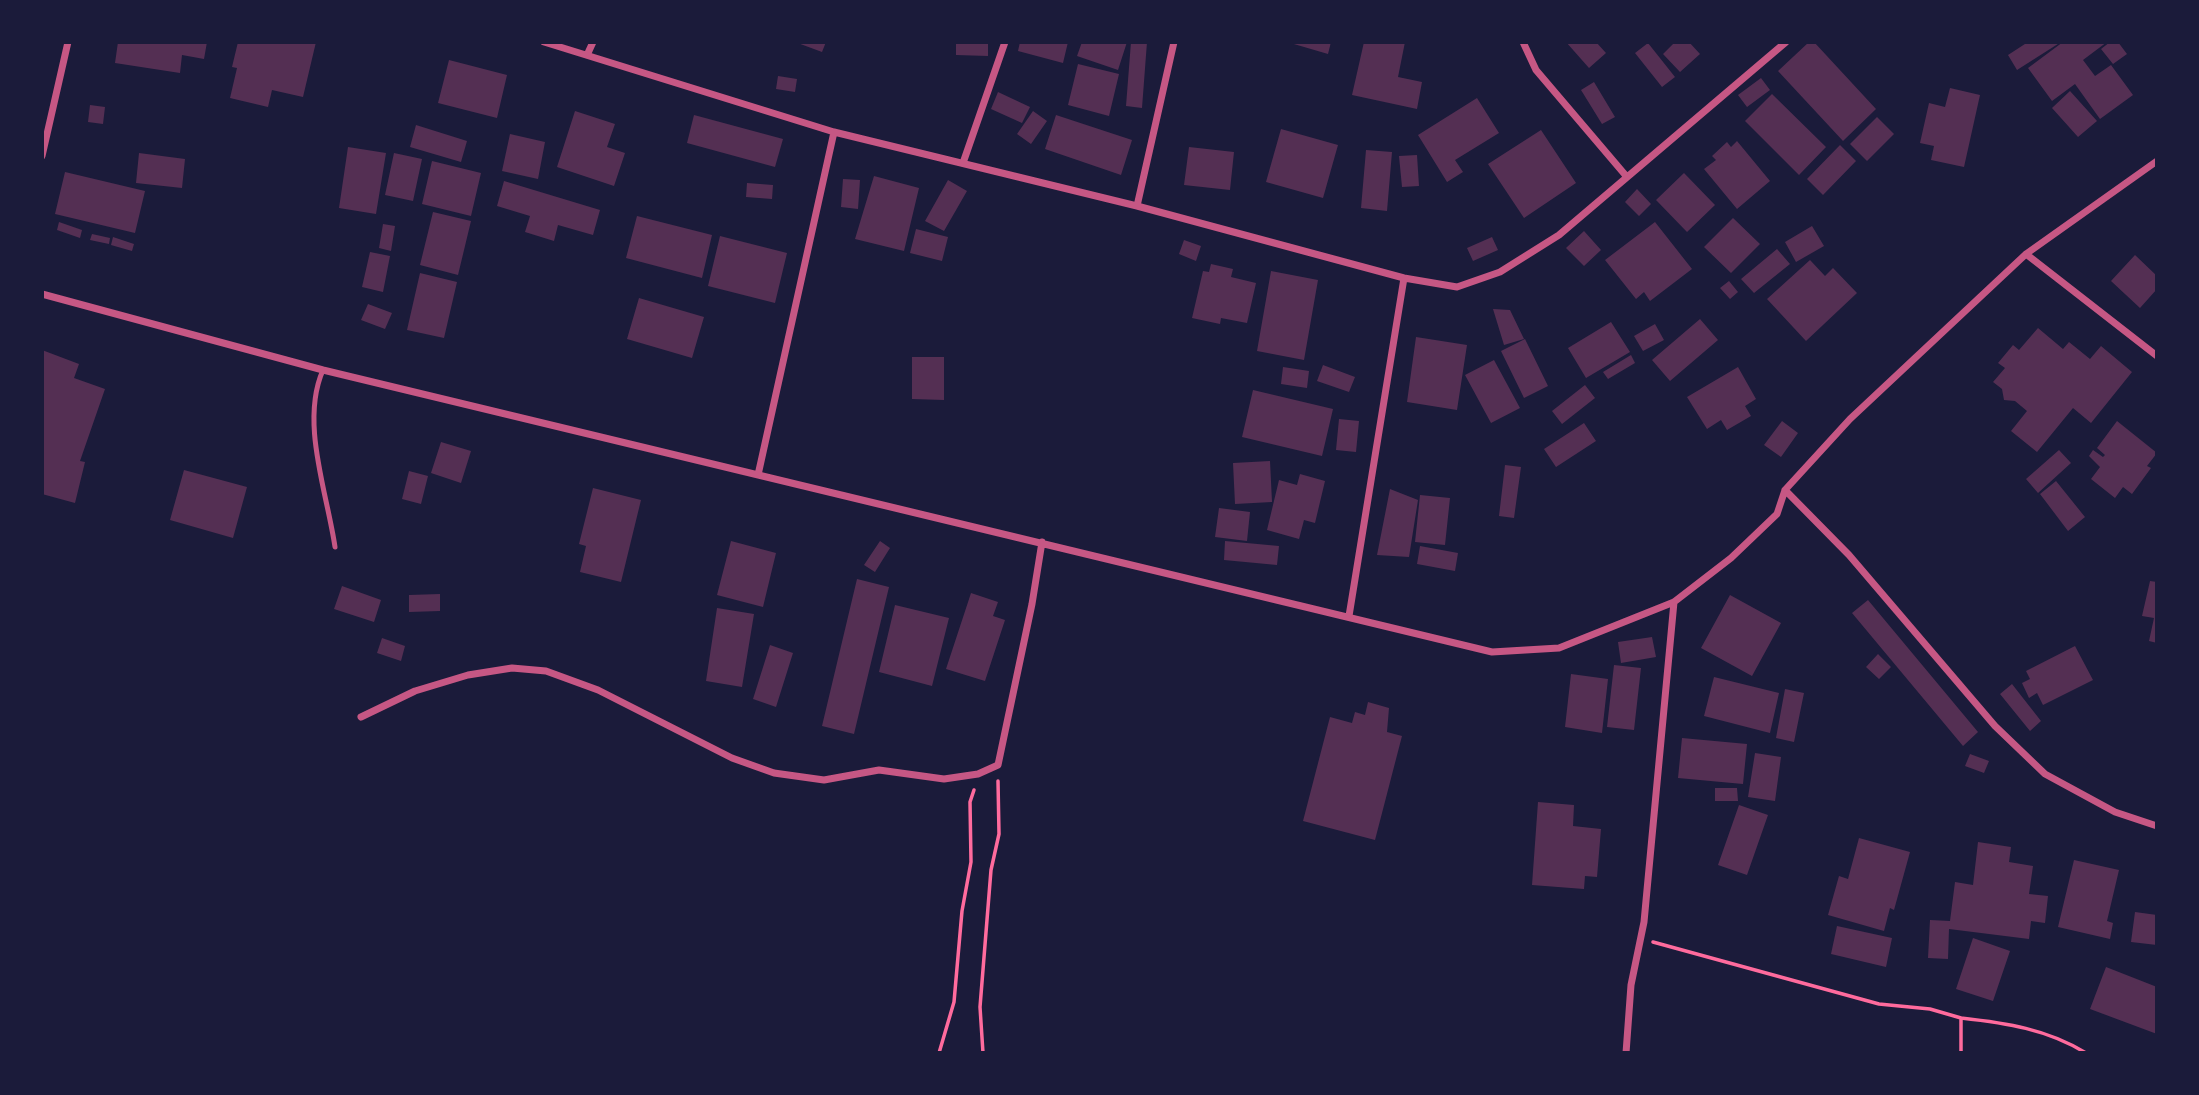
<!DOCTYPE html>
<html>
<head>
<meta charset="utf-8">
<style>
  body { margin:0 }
  #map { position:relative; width:2199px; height:1095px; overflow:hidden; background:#1b1b3a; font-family:Signika,sans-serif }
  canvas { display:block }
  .frame { position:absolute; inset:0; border:44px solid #1b1b3a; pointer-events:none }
</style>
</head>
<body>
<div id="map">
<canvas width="2199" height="1095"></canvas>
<div class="frame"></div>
</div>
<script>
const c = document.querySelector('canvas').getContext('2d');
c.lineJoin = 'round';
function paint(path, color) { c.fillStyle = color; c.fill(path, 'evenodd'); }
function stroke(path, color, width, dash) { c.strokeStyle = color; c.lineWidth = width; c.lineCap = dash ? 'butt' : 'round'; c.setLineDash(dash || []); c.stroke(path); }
const building = new Path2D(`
  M118 42H207L204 59 182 55 180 73 115 63Z
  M238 42H316L303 97 272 90 268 107 230 98 237 68 232 67Z
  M795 42H826L822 52Z
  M956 42H988V56L956 55Z
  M1020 42H1068L1063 63 1018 51Z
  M1082 42H1127L1118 70 1077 56Z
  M1131 42H1147L1142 108 1126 106Z
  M1287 42H1331L1328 54Z
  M1364 42H1405L1398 77 1422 82 1417 109 1352 95Z
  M1566 42H1596L1606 53 1589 68Z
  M1675 42H1689L1700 54 1680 72 1663 54Z
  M1809 42H1814L1876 109 1843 141 1778 71Z
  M2028 42H2061L2017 70 2008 55Z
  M2063 42H2107L2083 60 2095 76 2111 65 2133 95 2100 119 2075 84 2052 101 2028 68Z
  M2110 42H2118L2127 54 2113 64 2101 49Z
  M1648 43 1675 77 1662 87 1635 53Z
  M449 60 507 75 497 118 438 103Z
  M1078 64 1119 74 1109 116 1068 105Z
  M778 76 797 79 795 92 776 89Z
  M1761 78 1770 90 1747 107 1738 95Z
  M1594 82 1615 117 1602 124 1581 90Z
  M1950 88 1980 95 1964 167 1931 160 1934 146 1920 143 1929 103 1945 107Z
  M2070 91 2097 121 2078 137 2052 108Z
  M998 92 1030 107 1022 123 991 109Z
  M1772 94 1826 147 1799 175 1745 121Z
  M1477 98 1499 133 1455 160 1463 172 1447 182 1418 135Z
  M90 105 105 107 103 124 88 122Z
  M575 111 615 124 607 147 625 153 614 186 557 167Z
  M1033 111 1047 121 1031 144 1017 134Z
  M694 115 783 139 775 167 687 143Z
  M1056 115 1132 140 1121 175 1045 149Z
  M1877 117 1894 134 1867 161 1850 144Z
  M416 125 467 141 461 162 410 147Z
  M1281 129 1338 145 1323 198 1266 182Z
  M1541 130 1576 183 1524 218 1488 164Z
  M510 134 545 142 538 179 502 171Z
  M1737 141 1770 181 1737 209 1704 169 1716 160 1712 156 1727 142 1731 147Z
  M1840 145 1856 161 1823 195 1807 179Z
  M348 147 386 153 376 214 339 208Z
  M1189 147 1234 152 1230 190 1184 185Z
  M1366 150 1392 152 1387 211 1361 208Z
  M139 153 185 159 182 188 136 183Z
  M394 153 422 159 413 201 385 195Z
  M1417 155 1419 186 1402 187 1399 156Z
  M432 161 481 173 471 216 422 204Z
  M65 172 145 191 135 233 55 214Z
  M1684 173 1715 205 1687 232 1656 200Z
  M874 176 919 188 904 251 855 239Z
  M843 179 860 180 858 209 841 207Z
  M948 180 967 191 944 231 925 221Z
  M504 181 600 210 593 235 558 225 554 241 525 232 530 216 497 206Z
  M747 183 773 185 772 199 746 197Z
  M1637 189 1651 204 1639 216 1625 202Z
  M433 212 471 221 458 275 420 265Z
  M637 216 712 235 702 278 626 258Z
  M1733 218 1760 244 1731 273 1704 247Z
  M59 222 82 230 80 238 57 230Z
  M1655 222 1692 269 1650 301 1644 292 1636 299 1605 260Z
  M383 224 395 226 391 251 379 248Z
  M1812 226 1824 246 1796 262 1785 242Z
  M916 229 948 237 942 261 910 253Z
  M1584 231 1601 250 1584 266 1566 248Z
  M92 234 110 238 109 244 90 240Z
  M720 236 787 253 775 303 708 286Z
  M113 237 134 244 132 251 111 245Z
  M1492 237 1498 250 1473 261 1467 248Z
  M1184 240 1201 246 1196 261 1179 254Z
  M1777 249 1790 264 1754 293 1741 279Z
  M370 252 390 256 383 292 362 287Z
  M2135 255 2157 276V289L2140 308 2111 281Z
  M1810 260 1825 276 1833 268 1857 293 1806 341 1767 299Z
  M1211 264 1233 269 1231 277 1256 283 1247 323 1221 318 1220 324 1192 318 1203 271 1209 272Z
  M1271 271 1318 280 1304 360 1257 351Z
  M420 273 457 282 444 338 407 330Z
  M1729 281 1738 292 1730 299 1720 288Z
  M639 298 704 317 692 358 627 339Z
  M368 304 392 313 385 329 361 320Z
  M1493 309 1510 310 1524 339 1504 345Z
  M1700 319 1718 340 1670 381 1652 360Z
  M1611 322 1630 352 1586 378 1568 348Z
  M1655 324 1664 340 1643 351 1634 336Z
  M2038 328 2063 349 2069 342 2090 359 2101 346 2132 372 2091 423 2073 408 2037 452 2011 431 2027 411 2015 401 2004 400 2002 389 1993 382 2005 368 1998 363 2013 345 2019 350Z
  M1416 337 1467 345 1457 410 1407 402Z
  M1525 339 1548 386 1524 398 1501 351Z
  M42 350 79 364 74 378 105 389 80 461 85 462 75 503 42 494Z
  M1631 355 1635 363 1608 379 1603 372Z
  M912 357H944V400L912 399Z
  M1494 360 1520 408 1491 423 1465 375Z
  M1323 365 1355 377 1349 392 1317 381Z
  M1283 367 1309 371 1307 388 1281 384Z
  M1738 367 1756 399 1745 406 1751 416 1727 430 1721 420 1707 429 1687 397Z
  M1585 385 1595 398 1562 424 1552 411Z
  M1253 390 1333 409 1322 456 1242 437Z
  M1339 419 1359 421 1356 452 1336 450Z
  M1782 421 1798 433 1781 457 1764 445Z
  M2117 421 2157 453 2147 466 2151 468 2132 494 2123 487 2115 498 2091 479 2100 467 2089 456 2093 450 2103 457 2105 455 2097 448Z
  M1584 423 1596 441 1556 467 1544 449Z
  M441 442 471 451 461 483 431 473Z
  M2059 450 2071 463 2038 493 2026 479Z
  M1270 461 1272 502 1235 504 1233 463Z
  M1505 465 1521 467 1514 518 1499 516Z
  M184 470 247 487 233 538 170 520Z
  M409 471 428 476 421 504 402 499Z
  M1300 474 1325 481 1315 523 1304 520 1299 539 1267 530 1279 480 1297 485Z
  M2056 481 2085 517 2068 531 2040 494Z
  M593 488 641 500 621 582 580 572 586 546 579 544Z
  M1390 489 1418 500 1409 557 1377 555Z
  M1420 495 1450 498 1445 545 1415 542Z
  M1219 508 1250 512 1247 541 1215 537Z
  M731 541 776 553 763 607 717 595Z
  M880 541 890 548 875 572 864 565Z
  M1225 541 1279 546 1277 565 1224 560Z
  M1420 546 1458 553 1455 571 1417 564Z
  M857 579 889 587 854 734 822 726Z
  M2150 581 2157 582V643L2149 641 2154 618 2142 616Z
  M342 586 381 600 374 622 334 609Z
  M971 593 998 602 993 616 1005 620 985 681 946 669Z
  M440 594V611L409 612V595Z
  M1730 595 1781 623 1752 676 1701 648Z
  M1868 600 1978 732 1963 746 1852 613Z
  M895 605 949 618 932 686 879 672Z
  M717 608 754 614 742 687 706 681Z
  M1652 637 1656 657 1621 663 1618 642Z
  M382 638 405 646 401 661 377 653Z
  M770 645 793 653 776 707 753 699Z
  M2075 646 2093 680 2043 705 2037 693 2029 698 2022 683 2030 679 2026 671Z
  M1878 654 1891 667 1879 679 1866 667Z
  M1614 665 1641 668 1634 730 1607 727Z
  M1571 674 1608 679 1602 733 1565 727Z
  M1714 677 1779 693 1770 733 1704 716Z
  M2012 684 2041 721 2030 731 2000 694Z
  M1785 689 1804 693 1794 742 1776 738Z
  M1368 702 1389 708 1387 732 1402 736 1375 840 1303 821 1330 717 1352 723 1355 712 1365 715Z
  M1682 738 1747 744 1743 784 1678 778Z
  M1755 753 1781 757 1775 801 1748 797Z
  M1970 754 1989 761 1984 773 1965 766Z
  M1715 788H1737L1738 801H1715Z
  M1538 802 1574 805 1573 826 1601 829 1597 877 1585 876 1584 889 1532 885Z
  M1739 805 1768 815 1747 875 1718 865Z
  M1859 838 1910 852 1894 910 1890 908 1884 931 1828 915 1839 876 1848 879Z
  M1978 842 2011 847 2009 862 2033 866 2029 894 2048 896 2045 923 2031 921 2029 939 1949 929 1948 959 1928 958 1930 920 1950 921 1955 882 1973 885Z
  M2074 860 2119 870 2107 921 2113 923 2110 939 2058 927Z
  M2135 912 2157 915V945L2131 942Z
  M1837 926 1892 938 1886 967 1831 954Z
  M1973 938 2010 951 1993 1001 1956 989Z
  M2106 967 2157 987V1034L2090 1009Z`);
const path = new Path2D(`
  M1653 942 1879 1004 1930 1009 1961 1018V1053
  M1961 1018C2006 1023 2047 1029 2086 1053
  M939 1053 954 1002 962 911 971 862 970 802 974 790
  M983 1053 980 1007 991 870 999 834 998 781`);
const service = new Path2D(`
  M323 370C300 422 327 492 335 547`);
const minor = new Path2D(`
  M544 42 834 132 1137 206 1404 278 1457 287 1500 272 1559 235 1786 42
  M1523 42 1536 70 1627 177
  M588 53 593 42
  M42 156 68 42
  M963 163 1005 42
  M1137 206 1174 42
  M2026 254 2157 356
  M42 294 323 370 1492 652 1559 648 1674 602 1731 558 1777 514 1785 490 1850 419 2026 254 2157 161
  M758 475 834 132
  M1785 490 1849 555 1995 726 2045 774 2115 812 2157 826
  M1349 616 1404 278
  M361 717 415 691 468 675 512 668 546 671 598 690 732 758 774 773 824 780 879 770 944 779 978 774 998 765 1032 604 1042 542
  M1626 1053 1631 985 1644 922 1674 602`);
paint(building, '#542f53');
stroke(path, '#ff6b9d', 3.5);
stroke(service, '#c65784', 5);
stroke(minor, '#c65784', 7);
</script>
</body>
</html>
